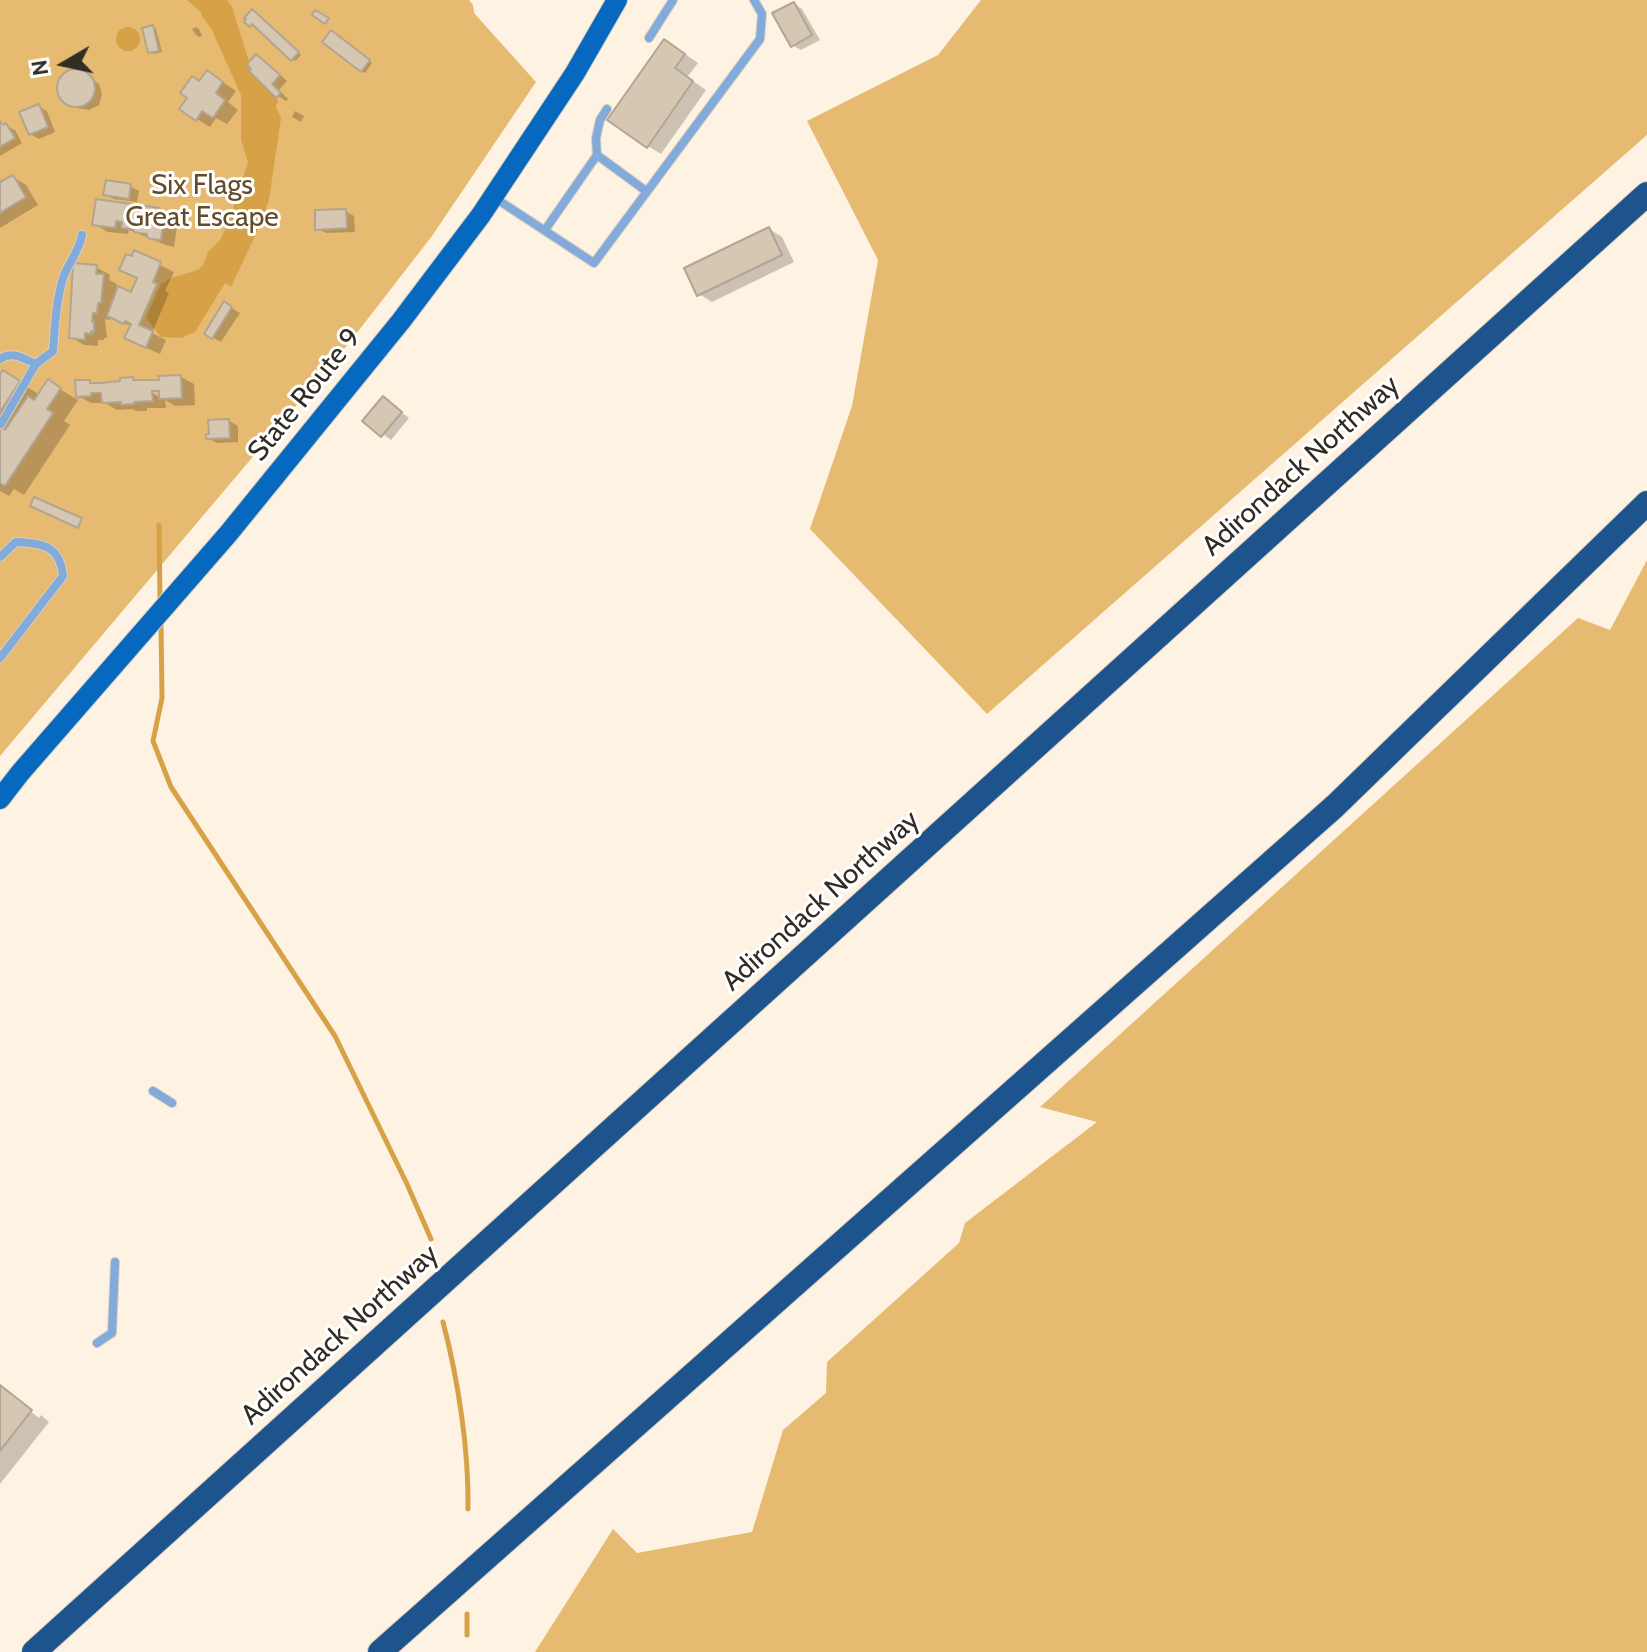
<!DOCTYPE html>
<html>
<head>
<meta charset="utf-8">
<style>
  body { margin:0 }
  #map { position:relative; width:1647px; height:1652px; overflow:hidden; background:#fef3e2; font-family:Cabin,sans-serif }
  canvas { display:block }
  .north { position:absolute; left:24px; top:24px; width:80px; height:80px; -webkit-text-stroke:6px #fff; paint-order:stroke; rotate:261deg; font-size:22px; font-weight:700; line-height:32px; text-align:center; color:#312c24 }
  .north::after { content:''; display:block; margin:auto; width:28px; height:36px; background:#312c24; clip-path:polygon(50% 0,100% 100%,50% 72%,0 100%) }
</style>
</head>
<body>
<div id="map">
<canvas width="1647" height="1652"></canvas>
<div class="north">N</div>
</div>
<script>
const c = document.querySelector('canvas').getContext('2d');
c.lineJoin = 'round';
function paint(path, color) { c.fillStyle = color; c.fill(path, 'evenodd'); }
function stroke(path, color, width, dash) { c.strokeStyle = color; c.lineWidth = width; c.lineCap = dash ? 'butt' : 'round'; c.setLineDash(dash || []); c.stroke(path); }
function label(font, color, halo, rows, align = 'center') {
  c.font = font + ' Cabin,sans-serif'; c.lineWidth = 6; c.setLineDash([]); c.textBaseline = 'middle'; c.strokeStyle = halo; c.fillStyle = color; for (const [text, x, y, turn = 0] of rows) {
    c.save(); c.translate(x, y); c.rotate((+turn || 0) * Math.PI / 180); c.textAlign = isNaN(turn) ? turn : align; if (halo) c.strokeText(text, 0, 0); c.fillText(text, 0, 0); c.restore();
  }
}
const green = new Path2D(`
  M0 0H469L473 5 474 13 536 82 432 236 349 343 0 756Z
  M981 0H1647V135L987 714 810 529 852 406 878 260 807 121 938 55Z
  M1647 560V1652H535L613 1529 637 1553 752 1532 783 1430 826 1393 827 1362 959 1243 965 1223 1097 1122 1040 1107 1578 618 1610 630Z`);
const water = new Path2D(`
  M187 0H227L232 7 253 74 278 100 276 107 281 118 269 200 256 234 231 287 225 283 195 332 181 338 161 337 146 318 161 284 171 278 198 270 203 265 208 252 220 240 229 221 248 162 241 140V95L211 28 201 15 202 13Z
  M116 39a12 12 0 1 1 24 0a12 12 0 1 1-24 0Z`);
const shadow = new Path2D(`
  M794 4 802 9 820 40 801 50 792 45Z
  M256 14 301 55 295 61 256 25 254 27 251 25Z
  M153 27 156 29 162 52 154 54 150 52Z
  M196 27 199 29 202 36 199 37 196 35 192 29Z
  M335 34 372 63 365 73 362 71Z
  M678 49 698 63 687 77 706 90 661 154 648 146Z
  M257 56 265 61 287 81 279 90 288 99 286 101 278 96Z
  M75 71 86 74 99 84 102 94 99 105 89 110 77 108 67 103 60 94 59 89 62 78 70 72Z
  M221 81 236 91 228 102 238 110 227 124 216 118 210 127 197 119 190 97 201 83Z
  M38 106 47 111 55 132 39 139 30 134Z
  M295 111 304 116 301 122 292 117Z
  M0 123 15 130 22 143 0 156Z
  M13 177 26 185 38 205 0 228V185Z
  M130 186 139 191 137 202 114 199 106 194Z
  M159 210 173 218 172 224 177 227 174 247 166 245 129 230 128 234 108 232 94 224Z
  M345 211 354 216 355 232 326 233 317 228Z
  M769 229 782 237 794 262 712 302 699 294Z
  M135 253 174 272 165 291 169 293 152 333 166 340 160 354 140 345 132 327 111 316 110 320 105 319 107 338H104V340H98V346L84 345 71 337 96 267 110 275 109 280 117 284 116 288 132 294 139 279 121 270 133 259Z
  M225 304 240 313 221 342 206 334Z
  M3 372 40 395 48 382 78 400 64 421 70 425 24 495 14 489 9 496 0 491V377Z
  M181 377 194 384 195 405 175 406 165 400 166 408H147V411H136L133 409 117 410 105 403H91L80 397 78 400 77 382H89L94 385 132 379 137 382H161ZM145 384 161 394V398L143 388Z
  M383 398 409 418 391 440 365 421Z
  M229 421 238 426V442L217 443 208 438Z
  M0 1387 39 1418 41 1415 49 1422 0 1484Z`);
const stream = new Path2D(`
  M159 525 160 601
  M161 623 162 698 153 741 171 787 335 1036 407 1184 431 1239
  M443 1322C458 1379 469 1450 468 1509
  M467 1635V1614`);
const building = new Path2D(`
  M794 2 812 35 791 47 772 13Z
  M252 9 299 52 291 61 252 24 250 27 244 22 246 19 244 18Z
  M315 10 329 18 325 24 312 15Z
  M153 25 159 51 148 53 142 28Z
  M331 30 370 60 361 72 322 42Z
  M664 39 685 54 675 68 693 81 647 148 607 120Z
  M256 54 280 75 272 84 281 93 276 98 249 71 251 69 247 64Z
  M57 88a19 19 0 1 1 38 0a19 19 0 1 1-38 0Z
  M207 70 223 82 216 93 225 100 213 118 202 111 196 121 179 109 187 98 180 93 192 76 199 81Z
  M39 104 48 127 29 135 19 112Z
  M0 121 3 125 6 123 15 138 0 147Z
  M13 175 26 197 0 213V182Z
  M106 180 131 184 129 199 103 195Z
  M96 199 160 208 159 216 164 217 161 240 150 239 147 237V234L134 232V229L121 228 122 222 116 221 115 228 92 225Z
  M346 209 347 228 315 230V210Z
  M769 227 782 255 697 296 684 268Z
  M134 250 161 262 153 282 157 284 139 325 153 331 146 348 124 338 131 324 125 321 124 324 107 316 118 286 131 292 137 278 119 270 126 254 132 256Z
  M73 263 97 265 96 274H104L101 303H98L97 313H93L92 322H94V332L91 331V334L85 333V340L69 338Z
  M224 301 232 307 212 339 204 334Z
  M3 370 20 381 0 412V374Z
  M181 375 182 398 159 399V391H152L153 401 134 402V404L121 405V402L102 403 101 393H91V396L76 397 75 380H90V383H101L120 381V378L133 377V380H159L158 376Z
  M48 379 61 388 47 409 53 413 5 486 0 483V426L5 430 28 396 34 400Z
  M383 396 402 412 381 437 362 421Z
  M229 419 230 438 206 439V434H209L208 420Z
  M34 497 82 518 78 528 30 506Z
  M0 1385 32 1410 0 1451Z`);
const service = new Path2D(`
  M649 38 673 0
  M597 155 646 191
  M495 198 594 263 760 39 762 14 754 0
  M545 230 597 155 596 138 600 120 607 109
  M0 359C12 350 24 359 36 364L53 351C55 326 56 299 64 275 70 261 79 251 82 235
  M1 424 36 364
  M0 557 16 542C43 543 60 546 63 576L0 658
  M153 1091 172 1103
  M97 1343 112 1333 115 1262`);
const primary = new Path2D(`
  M0 799 20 773 228 534 401 321 481 215 575 73 617 0`);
const motorway = new Path2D(`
  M34 1652 1647 194
  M380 1652 1335 806 1647 503`);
const parkNames = [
  ["Six Flags",202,186],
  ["Great Escape",202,218]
];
const streetNames = [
  ["State Route 9",305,395,-51],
  ["Adirondack Northway",1301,466,-42],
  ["Adirondack Northway",821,901,-42],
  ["Adirondack Northway",340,1335,-42]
];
paint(green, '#e7ba71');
paint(water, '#d7a247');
paint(shadow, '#0003');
stroke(stream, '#d7a247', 5);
paint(building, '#d5c7b2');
stroke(building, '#b2a591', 2);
stroke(service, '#d9cfc0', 10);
stroke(primary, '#d9cfc0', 22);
stroke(motorway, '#d9cfc0', 26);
stroke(service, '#82abdb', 8);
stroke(primary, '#0669bf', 20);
stroke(motorway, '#1d548d', 24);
label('28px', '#634c27', '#fff', parkNames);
label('28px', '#312c24', '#fff', streetNames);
</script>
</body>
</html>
